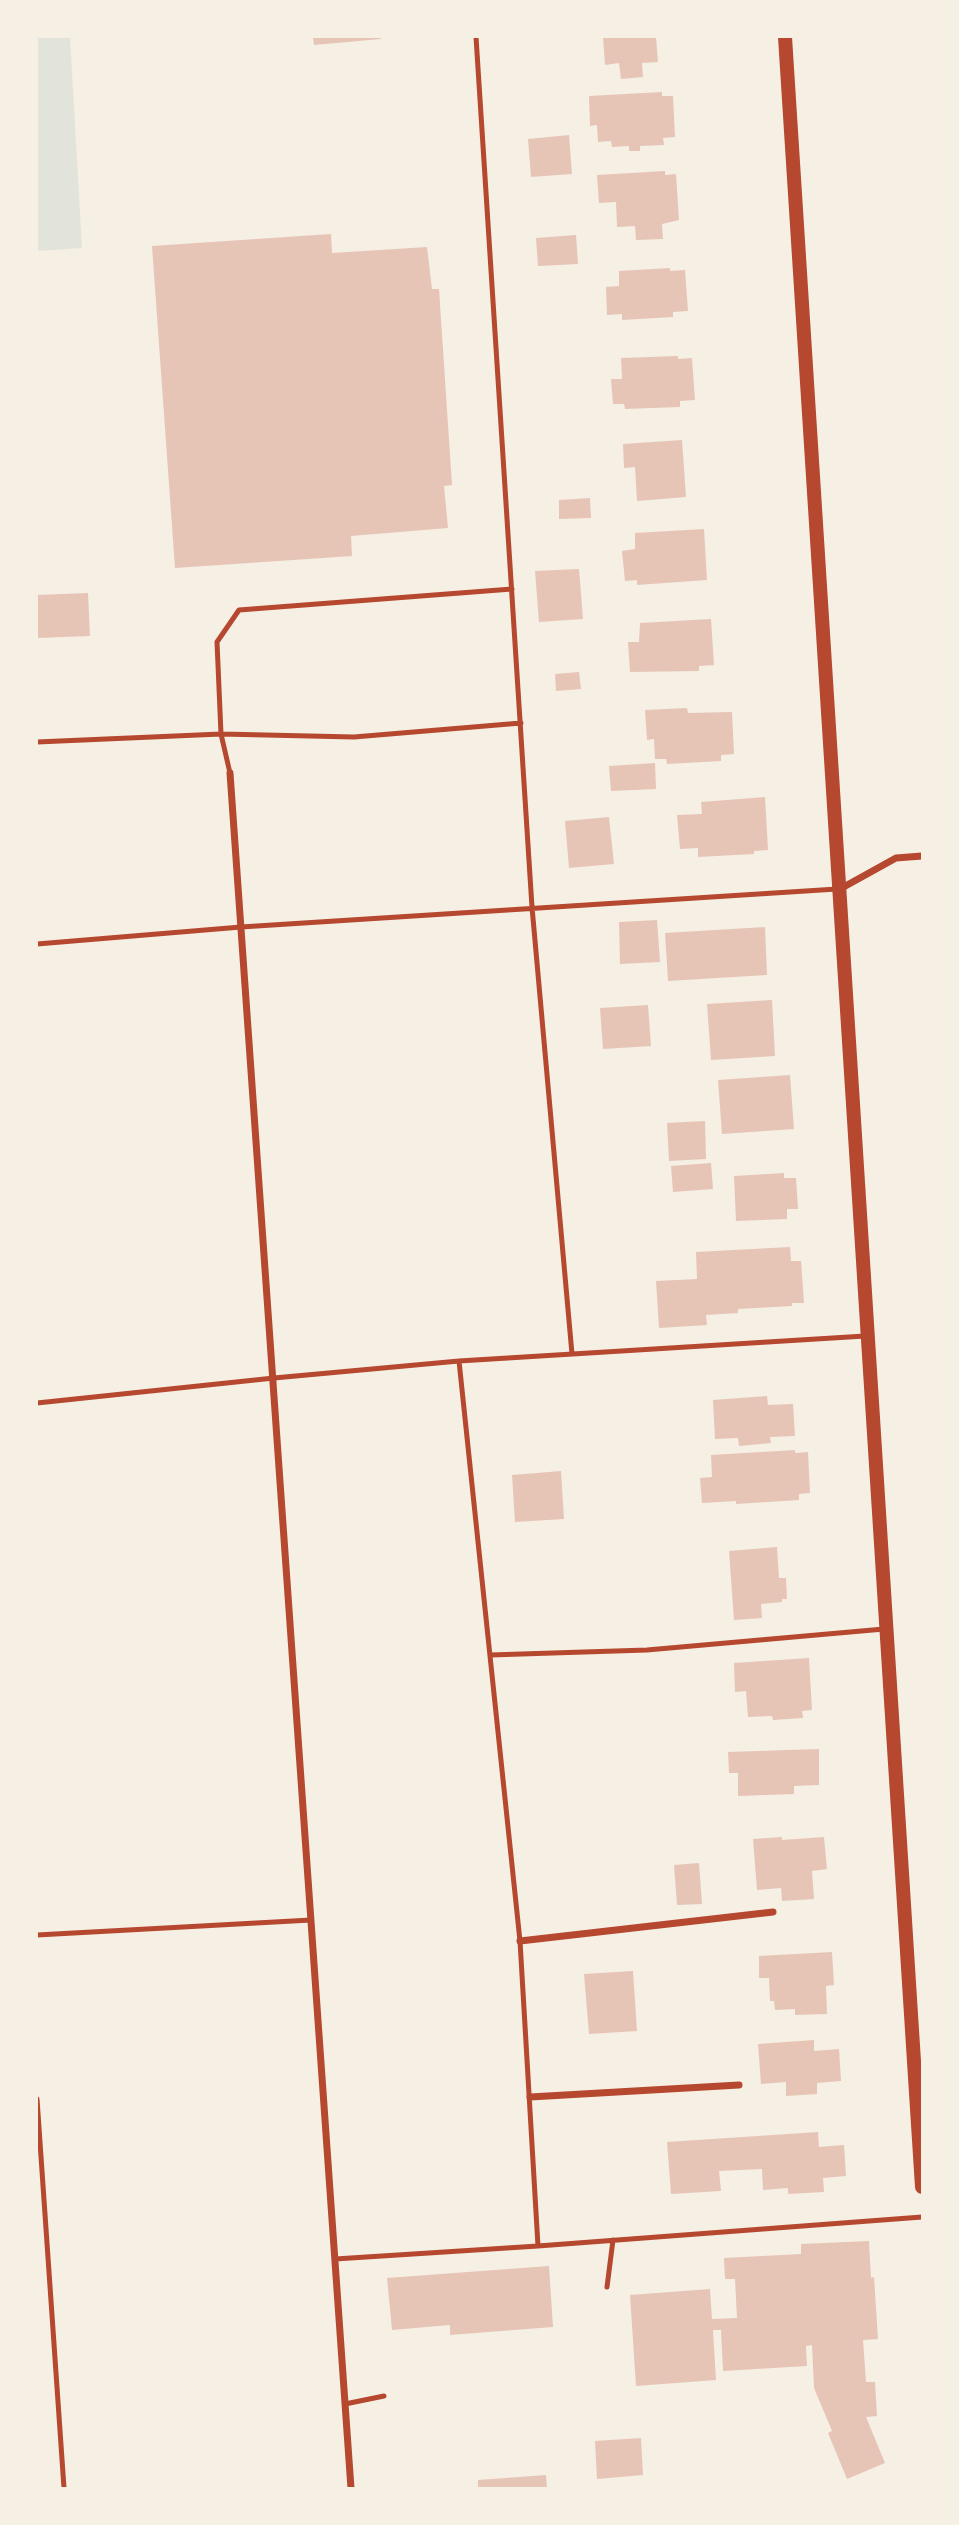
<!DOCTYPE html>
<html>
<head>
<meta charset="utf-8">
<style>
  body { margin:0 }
  #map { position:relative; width:959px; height:2525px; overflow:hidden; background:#f6efe4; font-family:Manrope,sans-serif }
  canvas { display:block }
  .frame { position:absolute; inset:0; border:38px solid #f6efe4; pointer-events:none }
</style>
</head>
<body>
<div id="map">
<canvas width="959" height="2525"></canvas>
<div class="frame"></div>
</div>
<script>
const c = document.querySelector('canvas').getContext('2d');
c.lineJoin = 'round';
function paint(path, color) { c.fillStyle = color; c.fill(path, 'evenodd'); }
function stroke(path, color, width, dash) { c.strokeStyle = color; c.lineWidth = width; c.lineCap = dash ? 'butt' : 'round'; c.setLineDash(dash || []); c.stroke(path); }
const green = new Path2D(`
  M37 37H70L82 248 37 251Z`);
const building = new Path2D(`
  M313 37H380L381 39 314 45Z
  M603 37H656L658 62 642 63 643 77 621 79 619 63 605 65Z
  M662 92V96H673L675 137 663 138 664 145 640 146V151H629V146L612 147 611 141 598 142 597 125 590 126 589 96Z
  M569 135 572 174 531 177 528 139Z
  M665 171V175L676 174 679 220 662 224 663 239 636 240 635 226 617 227 616 202 599 203 597 175Z
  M331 234 332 253 427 247 432 289H439L452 485 444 486 448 528 351 536 352 556 175 568 152 246Z
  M576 235 578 264 538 266 536 238Z
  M670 268V271L685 270 688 311 673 312V317L622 320V314L607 315 606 287 619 286V271Z
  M678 356V359L692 358 695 400 680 401V407L625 409 624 404H613L611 379H622L621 358Z
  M682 440 686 497 637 501 635 467 624 468 623 444Z
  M590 498 591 518 559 519V500Z
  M704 529 707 580 637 585V580L625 581 622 551 635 549V533Z
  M579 569 583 619 539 622 535 571Z
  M88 593 90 636 37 638V595Z
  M711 619 714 665 699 666V671L630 672 628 642H639L640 623Z
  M579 672 581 689 556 691 555 674Z
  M687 708 688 713 732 712 734 754 721 755V761L667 764 666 759H655L654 739 647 740 645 710Z
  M655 763 656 789 611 791 609 766Z
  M765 797 768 850 754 851V854L698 857V848L680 849 677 815 702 814 701 802Z
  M609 817 614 864 569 868 565 821Z
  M657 920 660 962 620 964 619 922Z
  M765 927 767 975 668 981 665 933Z
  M772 1000 775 1056 711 1060 707 1004Z
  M648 1005 651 1046 603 1049 600 1008Z
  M790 1075 794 1129 722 1134 718 1080Z
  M705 1121 706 1159 669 1161 667 1123Z
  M711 1163 713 1189 673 1192 671 1166Z
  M784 1173V1178H796L798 1209H787V1219L736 1221 734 1176Z
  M790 1247 791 1261H801L804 1303H792V1306L738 1309V1313L706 1315 707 1325 659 1328 656 1281 697 1279 696 1252Z
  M767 1396 768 1405 793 1404 795 1436 770 1437 771 1443 739 1446 738 1438 715 1439 713 1400Z
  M795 1450V1453L808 1452 810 1493 799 1494V1500L736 1504V1501L702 1503 700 1478 712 1477 711 1455Z
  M561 1471 564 1519 515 1522 512 1475Z
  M777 1547 779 1578H786L787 1599H782V1602L761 1604 762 1618 734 1620 729 1551Z
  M809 1658 812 1710 802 1711 803 1718 773 1720 772 1716 748 1717 746 1691 735 1692 734 1663Z
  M819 1749V1785L794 1786V1794L738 1796V1773H729L728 1752Z
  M782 1837V1840L824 1837 827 1869 812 1871 814 1899 782 1901 781 1888 757 1890 753 1839Z
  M699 1863 702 1904 677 1905 674 1865Z
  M832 1952 834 1985 826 1986 827 2014 795 2015V2009L775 2010 774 2001H770L769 1978H759V1956Z
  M633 1971 637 2031 589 2034 584 1974Z
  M814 2040V2051L839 2049 841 2081 817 2083V2094L786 2096V2082L761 2084 758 2044Z
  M818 2132 819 2147 844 2145 846 2176 823 2178 824 2192 788 2194V2188L763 2190 762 2169 719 2171 721 2191 671 2194 667 2142Z
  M869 2241 871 2278 874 2277 878 2339 863 2340 866 2382H875L877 2416 866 2417 885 2463 847 2479 828 2433 832 2431 814 2388 812 2345 806 2346 807 2366 723 2371 721 2330H713L716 2380 636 2386 630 2295 710 2289 712 2319 737 2318 735 2279H725L724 2258 801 2254V2244Z
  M549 2266 553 2327 450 2335V2325L392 2330 387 2278Z
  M641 2438 643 2475 597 2479 595 2441Z
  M546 2475 547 2488H478V2480Z`);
const service = new Path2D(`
  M476 37 532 907 572 1354
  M37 742 221 734 354 737 521 723
  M230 773 221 734 217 642 239 610 512 589
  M37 944 241 927 837 889
  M459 1361 520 1941 538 2246 922 2217
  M37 1403 274 1378 459 1361 865 1336
  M490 1655 647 1650 884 1629
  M37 1935 311 1920
  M37 2099 64 2488
  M335 2259 538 2246
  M607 2287 613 2240
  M345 2404 384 2396`);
const minor = new Path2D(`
  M230 773 351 2488
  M840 889 896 858 922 856
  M520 1941 773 1912
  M530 2097 739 2085`);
const secondary = new Path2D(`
  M785 37 922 2187`);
paint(green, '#e2e4dc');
paint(building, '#e6c5b7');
stroke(service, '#b5482f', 5);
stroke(minor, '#b5482f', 7);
stroke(secondary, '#b5482f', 14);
</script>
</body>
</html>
